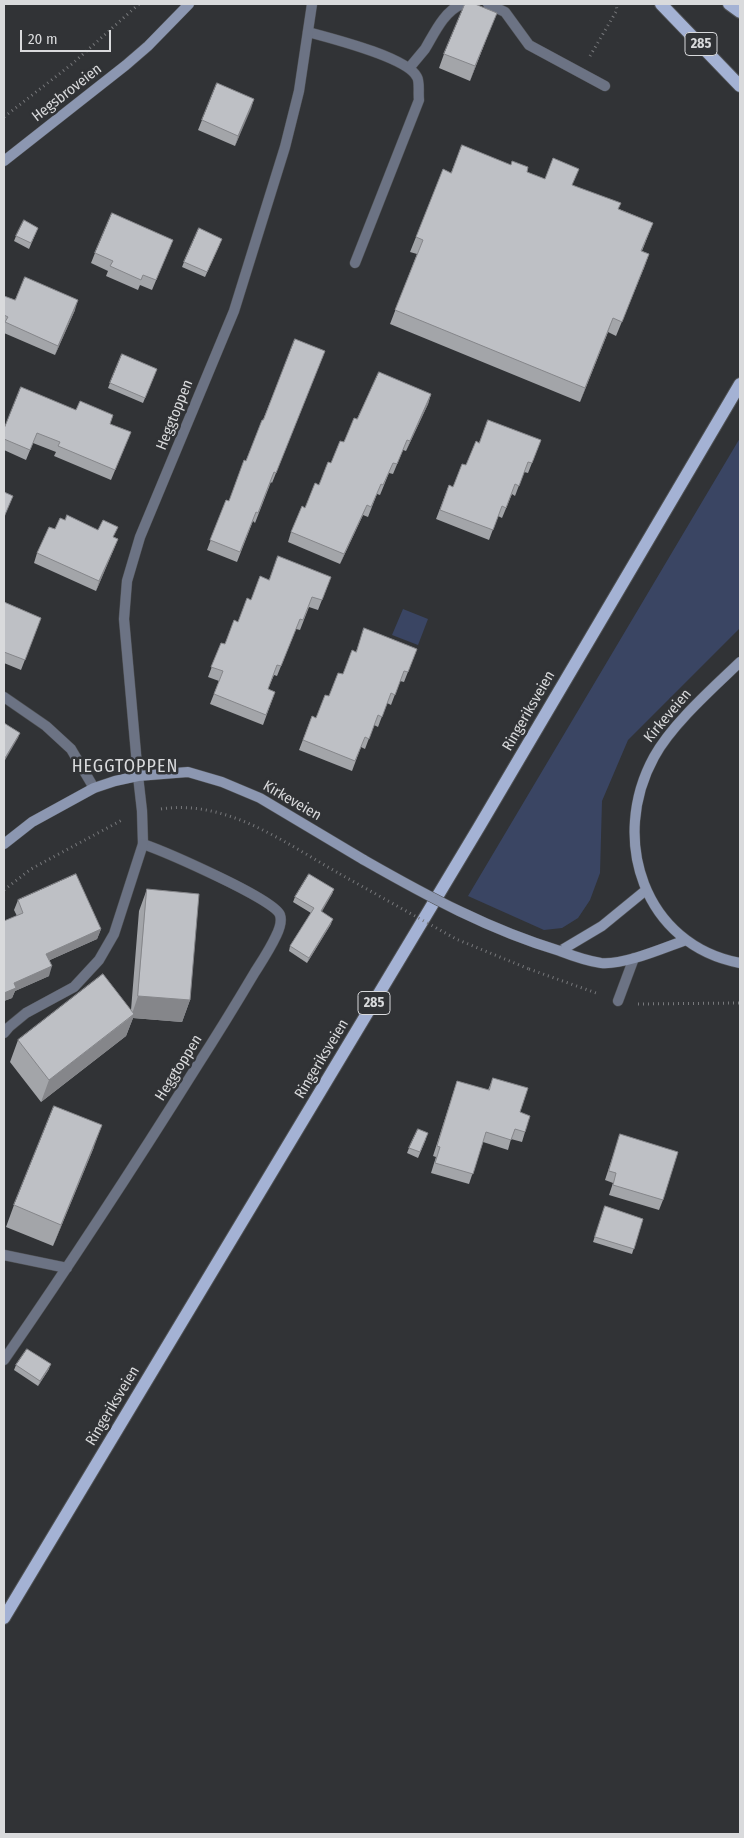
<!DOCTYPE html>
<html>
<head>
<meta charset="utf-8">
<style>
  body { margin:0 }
  #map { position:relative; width:744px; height:1838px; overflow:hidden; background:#313336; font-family:"Fira Sans Condensed",sans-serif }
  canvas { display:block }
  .frame { position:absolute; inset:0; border:5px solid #d9dadc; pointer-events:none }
  .scale { position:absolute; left:20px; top:30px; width:91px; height:22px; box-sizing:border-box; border:2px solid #d9dadc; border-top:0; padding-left:6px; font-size:15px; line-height:18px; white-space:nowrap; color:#d9dadc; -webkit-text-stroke:4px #313336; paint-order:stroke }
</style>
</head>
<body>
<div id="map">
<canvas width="744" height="1838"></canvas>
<div class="frame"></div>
<div class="scale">20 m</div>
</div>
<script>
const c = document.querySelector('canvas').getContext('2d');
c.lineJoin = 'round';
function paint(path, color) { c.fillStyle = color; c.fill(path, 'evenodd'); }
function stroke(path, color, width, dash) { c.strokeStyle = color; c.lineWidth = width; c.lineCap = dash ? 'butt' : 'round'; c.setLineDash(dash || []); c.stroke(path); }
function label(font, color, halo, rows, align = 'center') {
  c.font = font + ' "Fira Sans Condensed",sans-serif'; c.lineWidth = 5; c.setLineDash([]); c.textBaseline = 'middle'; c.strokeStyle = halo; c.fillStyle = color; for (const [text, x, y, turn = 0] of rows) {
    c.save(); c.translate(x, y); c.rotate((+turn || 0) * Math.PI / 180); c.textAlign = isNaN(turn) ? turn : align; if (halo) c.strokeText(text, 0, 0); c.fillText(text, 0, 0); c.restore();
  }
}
const green = new Path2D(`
  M740 438V628L628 740 602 801 600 873 590 900 578 918 562 928 544 930 468 896Z
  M403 609 428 619 418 645 392 635Z`);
const path = new Path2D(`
  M590 56 617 10 616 4
  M4 117 72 64 139 4
  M161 809C227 799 285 843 340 874
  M4 890 31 869 122 820
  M529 969 599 994
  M638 1004 740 1003`);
const lane = new Path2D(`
  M488 4 505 12 529 45 605 86
  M308 32C330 38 407 57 417 77 420 82 418 93 419 100L355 263
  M410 67C415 61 420 55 425 49 434 34 444 11 462 4
  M4 697 46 726 71 749 94 788
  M618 1001 634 958
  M4 1255 67 1268
  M4 1360C71 1263 135 1165 197 1066 217 1035 236 1004 255 972 262 961 270 949 276 936 279 930 282 921 280 915 275 899 163 851 143 844L142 811 138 776`);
const street = new Path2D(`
  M138 776 124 619 127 581 140 537 234 311 285 147 299 91 312 4
  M4 1033 9 1027 26 1013 74 987 99 960 114 934 143 844`);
const secondary = new Path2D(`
  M4 161 126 65 148 46 189 4
  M740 662C713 688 672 724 654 757 609 839 644 945 740 963
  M4 844 32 822 94 788 115 781 138 776 188 772 222 782 260 798 364 860
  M560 951C573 956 587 961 601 963 625 965 663 948 686 940
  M560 951 602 926 646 890`);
const primary = new Path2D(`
  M661 4 740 86
  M729 4 740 12
  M4 1618 479 827 740 384`);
const pathBridge = new Path2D(`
  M340 874 456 939 529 969`);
const secondaryBridge = new Path2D(`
  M364 860C427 896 490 930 560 951`);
const wall = new Path2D(`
  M491 27 470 81 439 68 444 54Z
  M254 99 235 146 198 130 202 120Z
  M527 172 545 179 573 185 619 209 653 223 642 251 649 254 644 268 616 336 608 332 580 402 390 324 417 254 410 252 416 237 451 173Z
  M38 228 29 249 14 241 16 236Z
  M173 240 152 290 140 285 138 290 106 276 108 271 91 263 95 253Z
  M220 244 205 277 182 267 184 262Z
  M4 296 15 300 75 310 55 355 4 333Z
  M325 351 272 483 271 482 255 523 253 521 237 562 207 550 226 500 229 501 263 420Z
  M157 369 143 403 108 388 110 383Z
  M431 394 428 404 406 451 403 450 393 474 389 473 380 495 377 494 368 517 363 515 340 564 288 542 291 532 357 419Z
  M110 424 131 432 111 480 54 456 56 452 33 443 26 460 4 450V429Z
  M541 440 528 473 524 472 515 496 512 494 502 518 498 516 489 540 436 519 449 485 453 487 479 443Z
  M55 529 114 537 118 539 96 591 34 563 37 553Z
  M331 577 318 610 309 607 300 630 296 629 277 676 274 675 268 689 275 692 263 725 210 704 219 681 208 677 221 643 225 644 251 600 269 580Z
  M4 602 41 618 21 670 4 663Z
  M417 649 404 682 400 681 391 705 387 703 378 727 374 725 365 749 361 747 352 771 299 750 312 716 316 718 343 674Z
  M147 889 190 1000 182 1022 133 1018 126 1036 41 1102 10 1062 18 1040 131 1010 139 911Z
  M334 889 332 894 321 912 331 924 307 963 289 951 290 946 311 913 293 902 295 897Z
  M18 900 101 929 97 939 50 960 49 976 15 991 12 998 4 1001V921L17 916 14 910Z
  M493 1078 520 1112 525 1132 522 1142 511 1139 508 1150 483 1142 469 1184 431 1173 436 1157 433 1156 457 1081 488 1090Z
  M620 1134 663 1200 659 1210 609 1195 613 1183 605 1180Z
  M426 1139 418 1158 407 1153 409 1148Z
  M94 1147 53 1246 6 1227 14 1205Z
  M605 1206 643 1219 632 1254 593 1242Z
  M16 1365 49 1369 38 1386 14 1370Z`);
const shadedWall = new Path2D(`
  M497 13 491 27 470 81 475 66Z
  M254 99 251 109 235 146 238 136Z
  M78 300 75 310 55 355 58 346Z
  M613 318 608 332 580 402 585 388Z
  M431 394 428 404 406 451 410 441Z
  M367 505 363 515 340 564 344 554Z
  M118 539 114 549 96 591 99 581Z
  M20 733 18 738 4 762 5 758Z
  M334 889 332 894 319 917 321 911Z
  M333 919 331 924 307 963 309 958Z
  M101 929 97 939 43 963 46 954Z
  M52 966 49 976 15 991 12 998 4 1001V993L14 983Z
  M138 996 190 1000 182 1022 133 1018 126 1036 41 1102 49 1080 131 1017Z
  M102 1125 94 1147 53 1246 61 1225Z
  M51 1364 49 1369 38 1386 40 1381Z`);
const building = new Path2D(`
  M465 4H475L497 13 475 66 444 54Z
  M217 83 254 99 238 136 202 120Z
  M462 145 511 165 512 161 528 167 527 172 545 179 553 158 579 169 572 185 621 203 618 209 653 223 641 251 649 254 622 322 613 318 585 388 395 310 423 240 416 237 443 169 451 173Z
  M112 213 173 240 156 280 143 275 141 280 110 266 113 261 95 253Z
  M24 220 38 228 31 243 16 236Z
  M199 228 222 239 207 272 184 262Z
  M25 277 78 300 58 346 5 322 8 317 4 315V296L15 300Z
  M295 339 325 351 276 473 274 472 258 513 256 512 240 552 210 540 226 500 229 501 244 460 246 461 262 420H263Z
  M122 354 157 369 145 398 110 383Z
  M379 372 431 394 410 441 407 440 397 464 393 463 383 485 381 484 371 507 367 505 344 554 291 532 302 506 305 508 315 483 319 485 328 462 331 463 340 441 344 442 354 418 357 419Z
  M21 387 76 410 80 401 113 415 110 424 131 432 115 470 58 446 60 442 37 433 30 450 4 439V429Z
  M488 420 541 440 532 463 528 462 519 486 515 484 506 508 502 506 493 530 440 510 449 485 453 487 462 464 466 465 476 441 479 443Z
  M4 492 13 496 4 517Z
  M67 515 98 530 103 520 118 527 113 537 118 539 99 581 37 553 49 527 55 529 60 518 65 520Z
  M278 556 331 577 322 600 312 597 303 620 300 619 281 666 277 665 268 689 275 692 266 715 214 694 223 671 211 667 221 643 225 644 234 620 238 622 247 598 251 600 260 576 269 580Z
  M4 602 41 618 25 660 4 652Z
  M364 628 417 649 408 672 404 671 395 695 391 693 382 717 378 715 369 739 365 737 355 761 303 740 312 716 316 718 325 695 329 696 338 673 343 674 352 650 356 652Z
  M4 723 20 733 5 758 4 757Z
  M76 874 101 929 46 954 52 966 14 983 16 988 4 993V921L23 913 18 900Z
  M309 874 334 889 321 911 333 919 309 958 290 946 314 908 295 897Z
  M147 889 199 894 190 1000 138 996Z
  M103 974 134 1014 49 1080 18 1040Z
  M493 1078 528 1088 520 1112 530 1116 525 1132 515 1129 511 1140 486 1132 473 1174 435 1163 440 1147 437 1146 457 1081 489 1090Z
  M54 1106 102 1125 61 1225 14 1205Z
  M418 1129 428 1133 420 1152 409 1148Z
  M620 1134 678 1152 663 1200 613 1185 616 1173 609 1171Z
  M605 1206 643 1219 634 1249 595 1237Z
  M27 1349 51 1364 40 1381 16 1365Z`);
const shields = [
  [701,44,32],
  [374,1003,32]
];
const shieldNames = [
  ["285",701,44],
  ["285",374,1003]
];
const streetNames = [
  ["Hegsbroveien",67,93,-38],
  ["Heggtoppen",175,415,-68],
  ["Ringeriksveien",529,711,-60],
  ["Kirkeveien",668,716,-50],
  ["Kirkeveien",292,801,30],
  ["Ringeriksveien",322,1059,-59],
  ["Heggtoppen",179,1068,-58],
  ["Ringeriksveien",113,1406,-59]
];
const quarterNames = [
  ["HEGGTOPPEN",125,767]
];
paint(green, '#3a4563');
stroke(lane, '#4f5154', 11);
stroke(street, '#4f5154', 11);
stroke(secondary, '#4f5154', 11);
stroke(primary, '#4f5154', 14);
stroke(path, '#77787b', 3, [1, 4]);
stroke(lane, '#6c7384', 10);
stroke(street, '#6c7384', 10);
stroke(secondary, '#8c97b1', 10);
stroke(primary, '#a4b2d4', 12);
stroke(secondaryBridge, '#4f5154', 11, []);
stroke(pathBridge, '#77787b', 3, [1, 4]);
stroke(secondaryBridge, '#8c97b1', 10);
paint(wall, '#a3a5a9');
paint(shadedWall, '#85868a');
paint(building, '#bec0c5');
stroke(building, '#85868a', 1);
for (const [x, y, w] of shields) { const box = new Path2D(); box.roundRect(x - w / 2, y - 11.5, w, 23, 4); c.fillStyle = '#313336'; c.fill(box); stroke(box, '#d9dadc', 1); }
label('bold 14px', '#d9dadc', null, shieldNames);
label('15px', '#d9dadc', '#313336', streetNames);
c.letterSpacing = '1px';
label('18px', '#d9dadc', '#313336', quarterNames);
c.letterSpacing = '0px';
</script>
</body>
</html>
